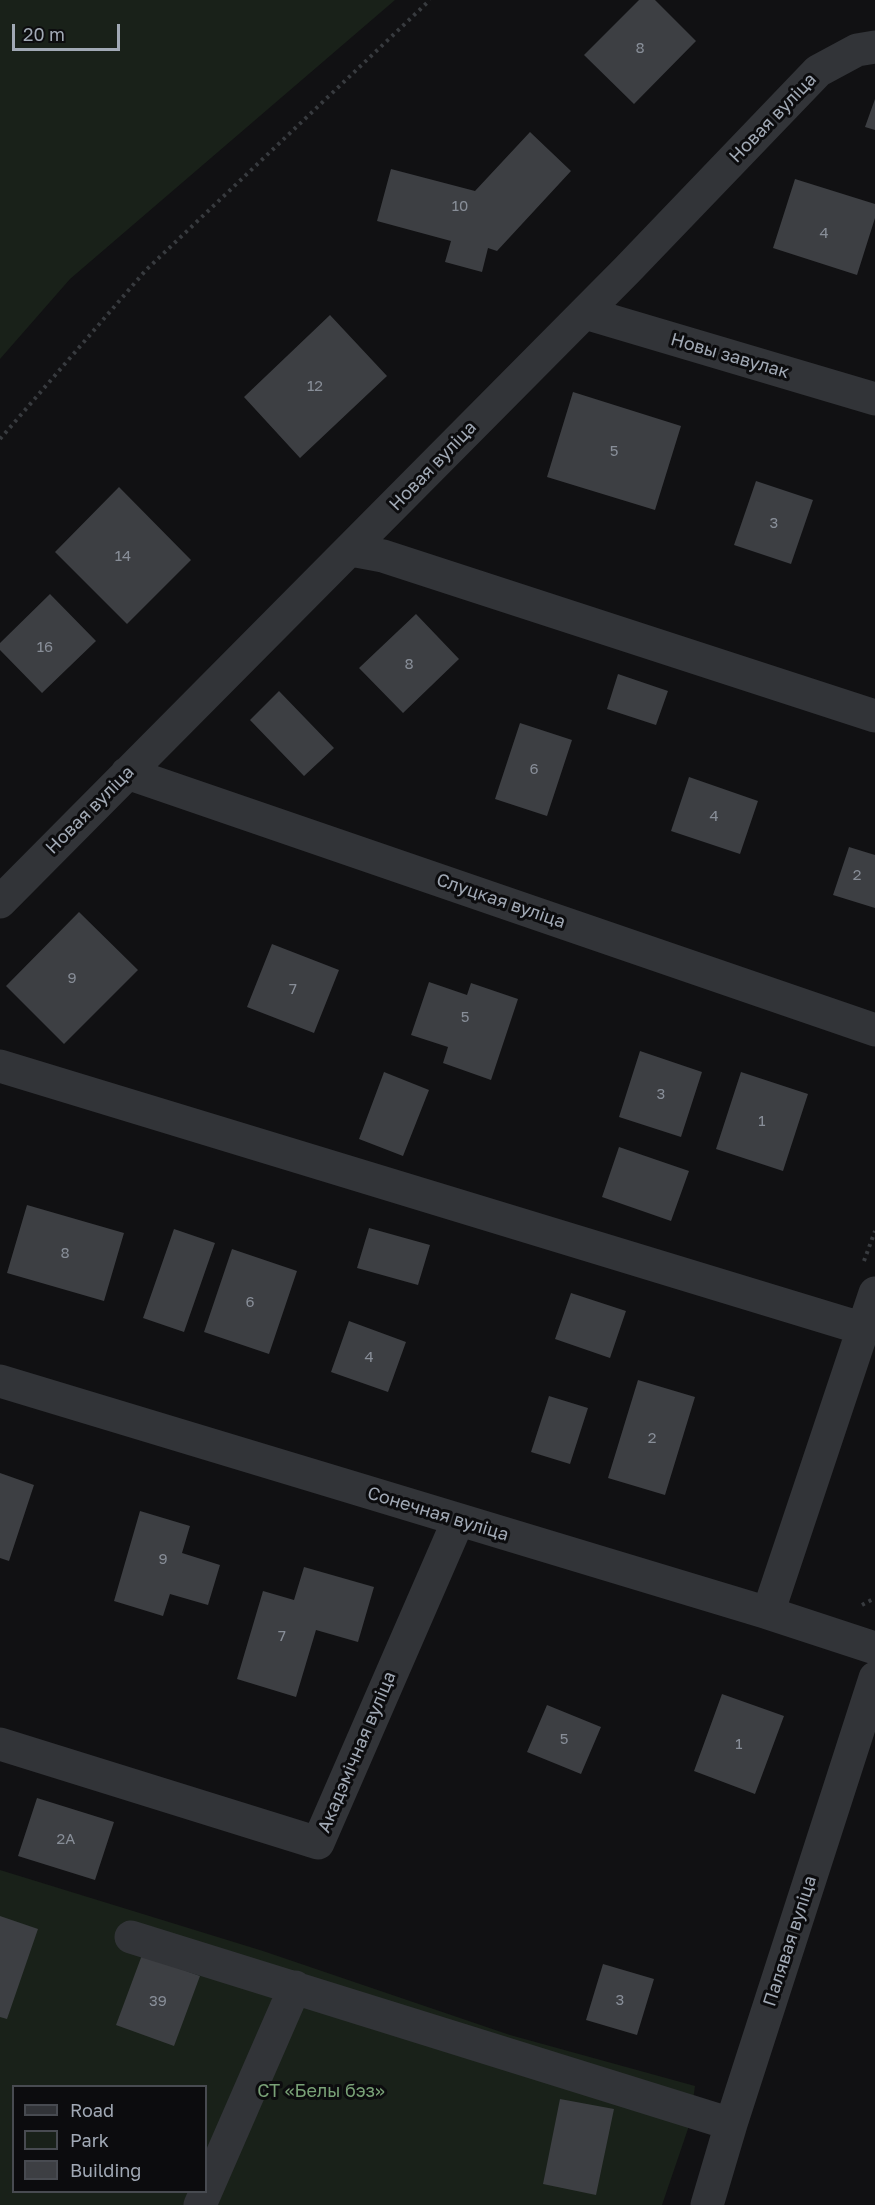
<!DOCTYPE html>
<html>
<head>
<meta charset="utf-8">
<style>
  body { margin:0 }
  #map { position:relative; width:875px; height:2205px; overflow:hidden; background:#111113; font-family:"Golos Text",sans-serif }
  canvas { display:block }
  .legend { position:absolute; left:12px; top:2085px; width:195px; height:108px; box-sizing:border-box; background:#0c0c0e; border:2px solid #484b51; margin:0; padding:8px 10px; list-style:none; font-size:18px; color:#a1a9b5 }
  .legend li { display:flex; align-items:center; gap:12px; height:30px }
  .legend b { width:30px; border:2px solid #484b51 }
  .scale { position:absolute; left:12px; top:24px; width:108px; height:27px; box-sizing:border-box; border:3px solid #a1a9b5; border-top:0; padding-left:8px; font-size:18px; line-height:21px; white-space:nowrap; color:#a1a9b5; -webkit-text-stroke:4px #0c0c0e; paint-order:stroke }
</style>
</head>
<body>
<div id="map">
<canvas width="875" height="2205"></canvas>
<ul class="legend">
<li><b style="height:8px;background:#323438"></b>Road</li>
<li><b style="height:16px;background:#192119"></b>Park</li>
<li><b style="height:16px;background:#3d3f43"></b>Building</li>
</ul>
<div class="scale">20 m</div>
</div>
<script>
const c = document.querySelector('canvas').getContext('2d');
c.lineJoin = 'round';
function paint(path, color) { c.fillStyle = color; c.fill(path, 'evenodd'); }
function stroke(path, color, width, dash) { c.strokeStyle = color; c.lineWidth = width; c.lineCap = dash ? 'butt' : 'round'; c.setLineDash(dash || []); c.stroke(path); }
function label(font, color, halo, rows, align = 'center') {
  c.font = font + ' "Golos Text",sans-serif'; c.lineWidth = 6; c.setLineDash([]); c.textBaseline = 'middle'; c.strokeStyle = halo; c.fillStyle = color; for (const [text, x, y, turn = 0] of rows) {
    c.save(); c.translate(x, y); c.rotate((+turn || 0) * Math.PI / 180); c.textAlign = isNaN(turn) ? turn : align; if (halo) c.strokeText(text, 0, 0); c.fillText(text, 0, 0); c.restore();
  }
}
const green = new Path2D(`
  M0 0H395L70 279 0 359Z
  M0 1870 263 1951 510 2035 695 2086 690 2123 662 2205H0ZM14 2086H206V2192H14Z`);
const building = new Path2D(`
  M639 0H655L696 41 634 104 584 55Z
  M875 99V130L865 127Z
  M530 132 571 171 497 251 488 248 482 272 445 262 451 241 377 221 391 169 475 191Z
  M795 179 875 204V218L857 275 773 248Z
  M330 315 387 376 300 458 244 397Z
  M573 392 681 426 655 510 547 477Z
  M756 481 813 500 791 564 734 545Z
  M119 487 191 560 127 624 55 552Z
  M50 594 96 641 42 693 0 650V643Z
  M416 614 459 659 403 713 359 668Z
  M618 674 668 691 656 725 607 709Z
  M279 691 334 748 304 776 250 720Z
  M520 723 572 740 547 816 495 799Z
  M689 777 758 801 740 854 671 831Z
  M849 847 875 855V908L833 895Z
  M79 912 138 970 64 1044 6 986Z
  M272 944 339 970 314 1033 247 1007Z
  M429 982 467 995 471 983 518 999 491 1080 443 1063 448 1047 411 1035Z
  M640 1051 702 1072 681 1137 619 1117Z
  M384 1072 429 1090 403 1156 359 1139Z
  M741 1072 808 1094 783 1171 716 1149Z
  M619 1147 689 1171 671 1221 602 1197Z
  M27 1205 124 1233 104 1301 7 1273Z
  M369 1228 430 1245 418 1285 357 1268Z
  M174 1229 215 1243 184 1332 143 1318Z
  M232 1249 297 1271 269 1354 204 1332Z
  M571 1293 626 1311 610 1358 555 1339Z
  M349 1321 406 1342 388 1392 331 1372Z
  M638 1380 695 1397 665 1495 608 1478Z
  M549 1396 588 1408 570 1464 531 1452Z
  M0 1473 34 1485 9 1561 0 1558Z
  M140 1511 190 1526 182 1553 220 1565 208 1605 170 1594 163 1616 114 1601Z
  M304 1567 374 1587 358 1642 316 1630 296 1697 237 1679 263 1591 294 1600Z
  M722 1694 784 1716 755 1794 694 1771Z
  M547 1705 601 1727 581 1774 527 1752Z
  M37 1798 114 1822 95 1880 18 1856Z
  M0 1916 38 1929 7 2019 0 2017Z
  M142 1955 200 1976 174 2046 116 2025Z
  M603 1964 654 1979 637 2035 586 2020Z
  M560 2099 614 2109 596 2195 543 2184Z`);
const path = new Path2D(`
  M0 439 146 270 430 0
  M864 1261 875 1231
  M862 1605 875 1598`);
const minor = new Path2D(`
  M585 313 875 399
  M351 550 383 556 875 716
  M127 773 875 1030
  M0 902 627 270 818 71 857 50 875 47
  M0 1066 864 1329
  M0 1381 768 1613 875 1648
  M768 1613 875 1293
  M0 1744 318 1843 458 1521
  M131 1937 731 2124
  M200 2205 295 1987
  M707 2205 731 2124 875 1678`);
const numberNames = [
  ["8",640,48],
  ["10",460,206],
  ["4",824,233],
  ["12",315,386],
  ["5",614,451],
  ["3",774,523],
  ["14",123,556],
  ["16",45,647],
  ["8",409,664],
  ["6",534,769],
  ["4",714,816],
  ["2",857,875],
  ["9",72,978],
  ["7",293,989],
  ["5",465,1017],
  ["3",661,1094],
  ["1",762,1121],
  ["8",65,1253],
  ["6",250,1302],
  ["4",369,1357],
  ["2",652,1438],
  ["9",163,1559],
  ["7",282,1636],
  ["5",564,1739],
  ["1",739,1744],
  ["2А",66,1839],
  ["3",620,2000],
  ["39",158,2001]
];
const streetNames = [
  ["Новая вуліца",773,118,-46],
  ["Новы завулак",730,356,16],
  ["Новая вуліца",433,466,-46],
  ["Новая вуліца",90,810,-45],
  ["Слуцкая вуліца",501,901,19],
  ["Сонечная вуліца",438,1514,17],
  ["Акадэмічная вуліца",357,1752,-67],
  ["Палявая вуліца",790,1941,-72]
];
const parkNames = [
  ["СТ «Белы бэз»",321,2091]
];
paint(green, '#192119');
paint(building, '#3d3f43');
stroke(path, '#383b3f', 4, [3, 4.5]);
stroke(minor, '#323438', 33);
label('15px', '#888e98', null, numberNames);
label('18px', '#a1a9b5', '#0c0c0e', streetNames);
label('18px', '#79a177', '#0c0c0e', parkNames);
</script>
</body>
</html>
